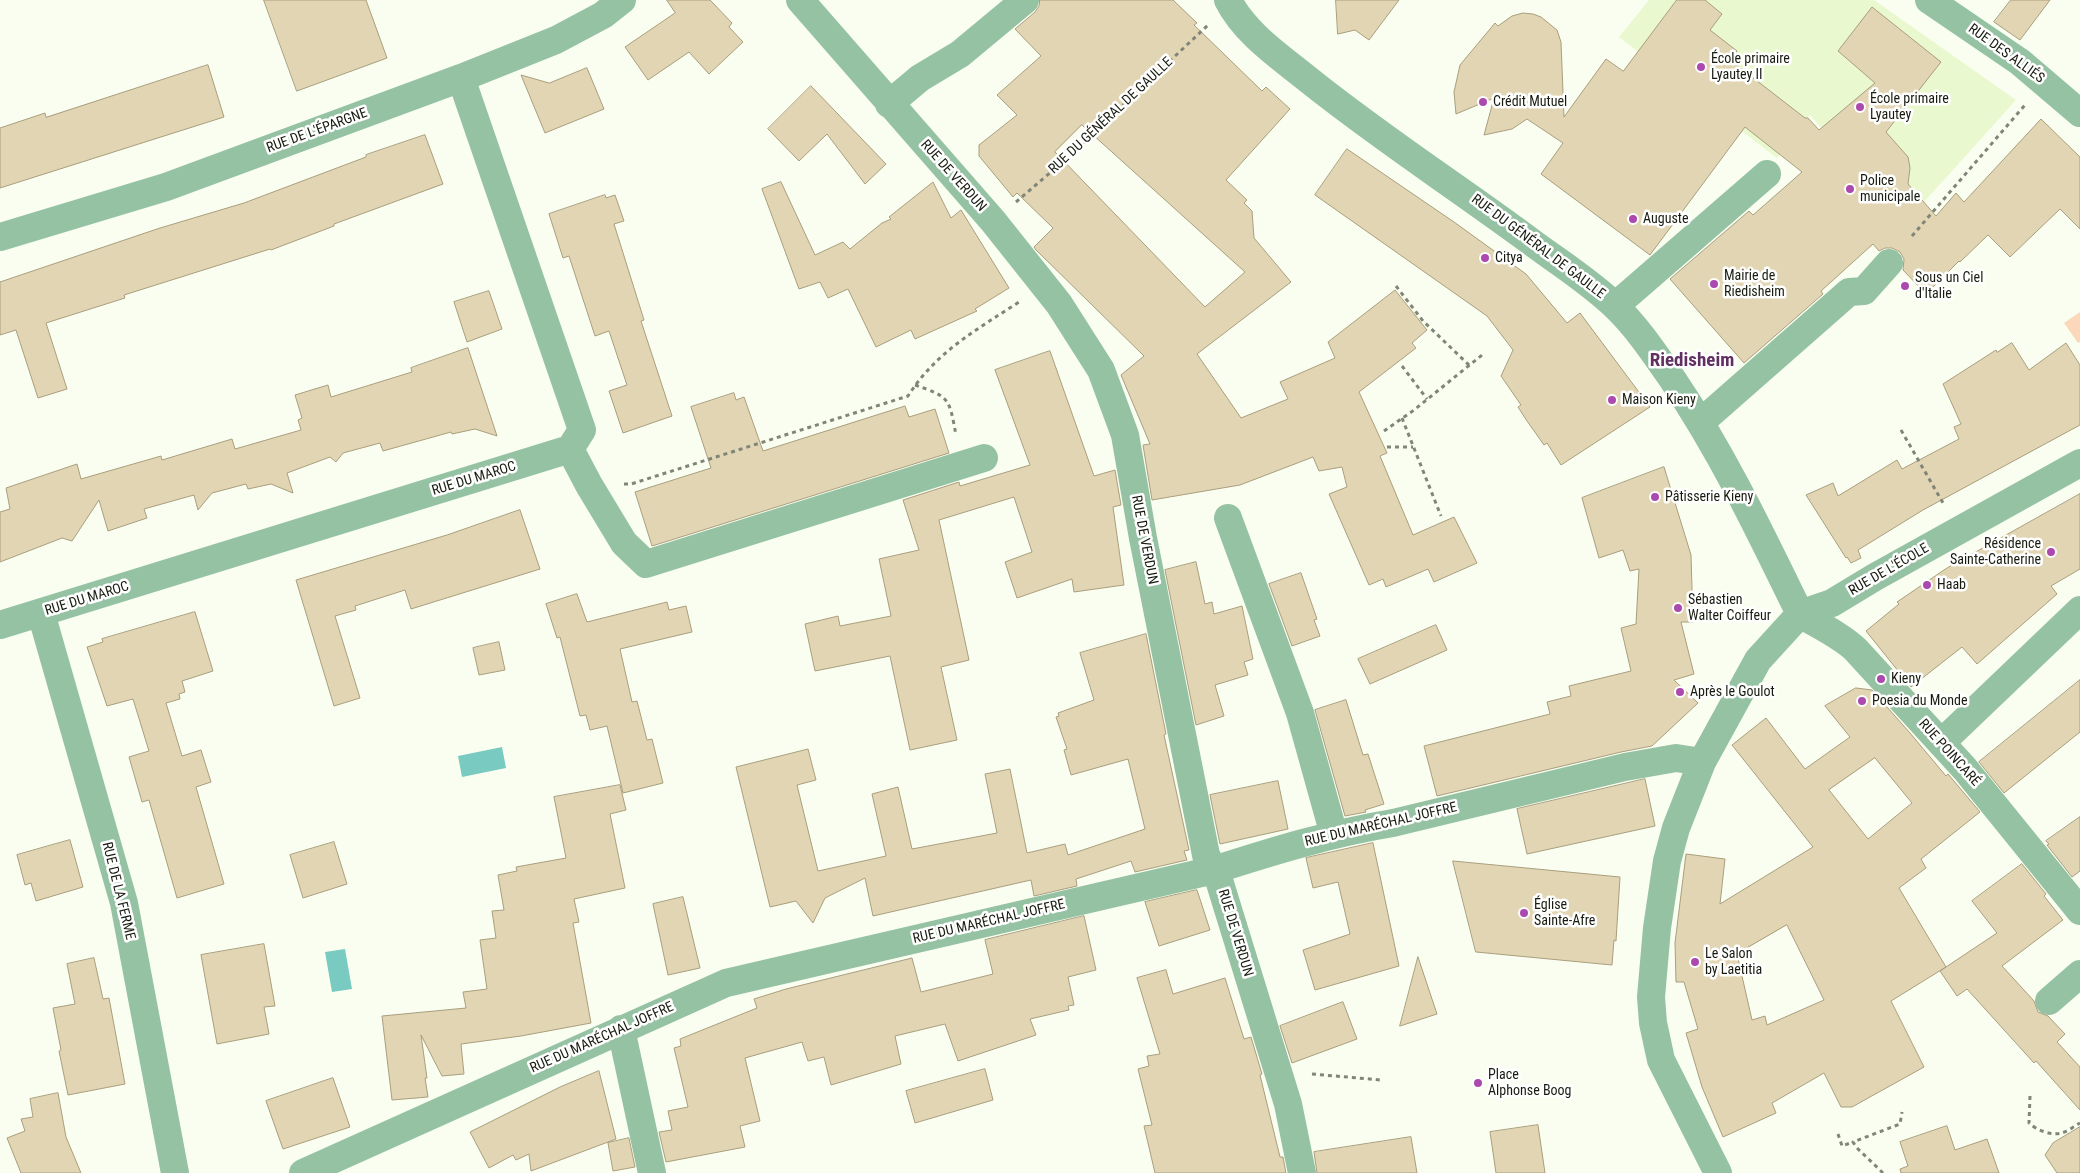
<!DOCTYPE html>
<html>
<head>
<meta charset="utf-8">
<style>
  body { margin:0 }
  canvas { display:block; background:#f9fef0 }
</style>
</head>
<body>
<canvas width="2080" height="1173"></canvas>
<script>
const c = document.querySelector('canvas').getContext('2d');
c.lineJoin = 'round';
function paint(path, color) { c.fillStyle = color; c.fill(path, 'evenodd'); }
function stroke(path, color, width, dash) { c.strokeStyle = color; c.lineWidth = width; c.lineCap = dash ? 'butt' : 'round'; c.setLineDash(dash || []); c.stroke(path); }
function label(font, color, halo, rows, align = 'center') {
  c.font = font + ' "Roboto Condensed",sans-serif'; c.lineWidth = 5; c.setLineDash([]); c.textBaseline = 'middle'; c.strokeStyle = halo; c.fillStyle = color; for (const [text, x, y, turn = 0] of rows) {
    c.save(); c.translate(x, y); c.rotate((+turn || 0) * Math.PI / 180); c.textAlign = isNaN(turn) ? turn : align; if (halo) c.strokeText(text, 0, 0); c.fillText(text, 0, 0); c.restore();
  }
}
const built = new Path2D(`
  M1649 0H1874L2016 100 1905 223 1810 115 1777 158 1619 37Z`);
const green = new Path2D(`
  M2080 312V342L2078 343 2064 323Z`);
const water = new Path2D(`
  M502 747 506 768 462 777 458 756Z
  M345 949 352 989 332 992 325 952Z`);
const building = new Path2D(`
  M264 0H366L387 58 297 91Z
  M667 0H710L732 23 729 27 743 42 709 74 689 52 648 80 625 47 675 13Z
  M1040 0H1173L1197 23 1194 25 1262 91 1266 87 1290 109 1226 180 1247 200 1244 203 1252 211 1254 238 1291 282 1197 354 1241 418 1288 399 1280 382 1335 358 1328 342 1395 290 1427 330 1412 343 1416 348 1359 392 1387 453 1380 456 1413 535 1454 517 1477 563 1434 582 1428 569 1386 587 1383 579 1369 585 1329 494 1347 487 1342 467 1319 471 1313 457 1240 485 1152 500 1143 445 1150 444 1121 375 1144 356 1036 250 1034 247 1053 228 1017 193 1013 197 979 156V145L1017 115 997 95 1041 56 1015 29 1035 12 1039 6ZM1082 125 1245 272 1205 307 1055 152Z
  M1336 0H1399L1369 40 1355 30 1338 34Z
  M1677 0H1705L1722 14 1710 30 1737 51 1730 60 1805 118H1808L1819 130 1875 83 1838 51 1872 7 1941 62 1886 132 1908 157 1910 168 1908 184 1936 216 1956 193 1964 202 2041 119 2080 157V229L2060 209 2010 257 1988 235 1960 262 1959 261 1926 294 1903 270 1904 259 1900 252 1892 248H1885L1879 251 1873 244 1821 291 1823 294 1744 363 1670 279 1749 211 1753 215 1802 172 1745 127 1650 255 1541 174 1563 143 1527 119 1512 129 1484 135 1494 98 1456 114 1454 92 1460 65 1495 23 1498 26 1512 16 1523 13 1533 14 1541 17 1557 30 1561 42 1564 117 1606 59 1623 71Z
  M2011 0H2050L2020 40 1994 22Z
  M208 65 224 117 0 188V128L45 113 46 117Z
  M587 68 604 109 545 133 521 75 549 83Z
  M811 86 886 164 865 184 827 134 799 161 768 129Z
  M425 135 443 184 334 224V226L271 250 270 249 124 295 125 298 46 323 67 389 38 398 16 330 0 335V282L160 228 244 203 366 157V155Z
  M1347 149 1454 222 1526 274 1567 323 1580 313 1650 407 1561 465 1547 443 1544 445 1527 421 1518 407 1521 405 1501 376 1513 350 1487 316 1315 195Z
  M781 182 815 255 843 242 850 249 882 223 891 219 889 217 933 182 951 218 961 210 1009 288 975 309 977 311 915 339 911 330 876 347 848 289 828 298 820 282 799 289 762 189Z
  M605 195 606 198 615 195 624 221 614 224 644 320 641 321 672 416 623 433 609 391 627 385 609 331 595 336 569 256 563 258 549 214Z
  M489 291 502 329 467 342 454 302Z
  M2012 343 2029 370 2066 343 2080 365V425L1923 510 1858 550 1861 558 1851 563 1847 557 1846 558 1806 495 1833 483 1838 496 1897 460 1902 469 1959 439 1954 427 1961 424 1943 384 1996 350 1997 352Z
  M468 348 497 436 475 429 452 434 451 432 383 451 380 443 343 453 336 462 330 457 287 473 293 493 271 484 248 489 246 484 212 493 198 510 194 495 144 509 147 518 108 531 99 500 72 541 62 538 0 562V512L10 509 6 488 77 464 81 479 161 456 162 460 232 439 235 449 301 430 298 420 302 418 295 395 328 385 331 397 412 372 411 368Z
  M1050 351 1094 476 1115 470 1121 505 1113 507 1124 585 1074 592 1072 579 1017 598 1005 562 1032 552 1014 497 939 520 969 660 941 667 957 740 910 750 890 656 815 671 805 624 838 616 840 626 891 616 879 559 919 550 903 500 959 482 960 486 1030 465 995 370Z
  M734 393 736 400 744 397 763 451 905 406 909 417 935 409 949 453 652 546 635 492 711 468 691 407Z
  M1664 467 1691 555 1693 622H1681L1694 674 1674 680 1698 703 1652 746 1621 752 1437 796 1424 746 1550 714 1547 702 1571 696 1569 686 1631 671 1621 628 1636 624 1639 569 1630 571 1623 550 1599 558 1582 498Z
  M2080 494V569L2051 586 2057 594 1977 664 1962 647 1911 687 1866 631 1899 604 1897 602 1947 568Z
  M520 510 540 569 411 609 405 590 355 606 356 610 335 616 360 698 334 706 296 580 447 535Z
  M1196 562 1205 604 1212 602 1214 614 1242 606 1253 659 1244 662 1248 675 1215 685 1224 716 1196 725 1165 570Z
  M1301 573 1317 619 1314 620 1320 636 1292 646 1269 584Z
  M577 594 587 622 667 602 669 610 686 606 692 632 620 649 632 702 637 701 647 740 652 739 663 783 623 793 607 726 590 730 586 715 580 716 560 637 557 638 546 604Z
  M195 612 213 671 182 681 185 692 179 694 180 699 166 703 182 756 201 750 211 782 196 787 224 884 177 898 149 800 142 802 129 757 149 751 133 699 107 706 87 647 103 642 102 639Z
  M1436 625 1447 650 1370 684 1358 659Z
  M1146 634 1166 734 1164 735 1189 850 1184 851 1187 860 1135 872 1131 861 1076 879 1077 886 1034 896 1031 880 873 916 865 878 825 898 813 923 796 901 770 907 736 767 808 749 816 780 797 785 818 871 886 856 872 794 898 787 912 849 997 833 985 774 1010 769 1027 853 1065 844 1068 855 1145 829 1128 759 1071 775 1064 750 1067 749 1056 717 1059 716 1058 713 1094 700 1080 653Z
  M499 642 505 670 479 675 473 648Z
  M2080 680V732L2004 793 1979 762Z
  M1856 688 1872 690 1910 733 1946 776 1948 774 1980 812 1921 859 1926 868 1899 888 1946 967 1891 1001 1924 1067 1852 1107H1841L1824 1073 1772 1103 1776 1113 1723 1137 1702 1087 1686 1033 1698 1029 1684 982H1676L1675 943 1686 854 1725 859 1720 904 1813 847 1732 745 1766 718 1805 769 1850 737 1825 706ZM1875 758 1912 803 1868 839 1829 790ZM1787 925 1824 1000 1767 1025 1765 1016 1752 1020 1737 954Z
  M1346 700 1363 755 1368 754 1384 804 1365 810 1366 812 1345 816 1315 710Z
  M1645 779 1655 826 1527 854 1517 809Z
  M1278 781 1288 829 1220 844 1210 795Z
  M620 785 626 810 610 814 625 888 574 899 579 922 573 923 591 1023 521 1036 461 1044 464 1074 442 1076 421 1035 427 1078H425L428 1097 392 1100 382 1016 466 1008 463 992 487 989 480 940 496 938 492 911 504 910 498 875 517 871 516 867 566 858 554 797Z
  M2080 817V871L2072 877 2047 845 2049 844 2046 841Z
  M70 840 83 887 36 901 31 883 25 885 17 855Z
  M334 842 347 884 303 898 290 855Z
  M1373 843 1399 966 1315 990 1303 950 1350 934 1338 882 1313 888 1306 858Z
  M1453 861 1620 877 1616 941 1614 940 1612 965 1476 952Z
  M2022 864 2046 894 2044 896 2063 920 2002 966 2034 1001 2038 1012 2048 1016 2065 1034 2057 1042 2080 1067V1110L2036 1061 2034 1063 1967 989 1957 996 1940 971 1997 933 1972 901Z
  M1197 890 1210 930 1159 946 1145 902Z
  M683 897 700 968 668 975 653 904Z
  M1084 916 1096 970 1068 977 1074 1005 1068 1006 1069 1010 1030 1019 1036 1035 958 1061 945 1024 895 1036 901 1064 831 1085 824 1057 808 1061 802 1042 745 1058 760 1121 740 1126 745 1147 666 1162 659 1132 672 1130 668 1111 688 1107 674 1048 681 1046 680 1039 757 1008 754 999 786 989 912 958 921 992 993 974 985 940Z
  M264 944 275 1006 264 1007 269 1034 217 1044 201 955Z
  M1418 957 1437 1014 1400 1026Z
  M94 958 103 999 109 998 125 1084 68 1095 59 1051 61 1050 53 1008 75 1004 67 964Z
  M1166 970 1173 994 1225 978 1244 1039 1251 1037 1262 1074 1260 1075 1280 1157H1283L1286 1173H1155L1144 1126 1152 1125 1138 1069 1149 1066 1147 1056 1160 1054 1137 978Z
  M1343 1002 1357 1039 1292 1063 1280 1026Z
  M985 1069 993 1100 915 1123 906 1091Z
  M599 1071 616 1139 531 1171 529 1154 516 1160 513 1155 489 1168 470 1132 560 1087Z
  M333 1078 350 1127 283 1149 266 1101Z
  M58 1093 66 1137 81 1173H21L7 1138 25 1131 21 1119 33 1117 30 1099Z
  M1538 1125 1545 1173H1496L1490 1132Z
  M1947 1126 1955 1150 1987 1139 1999 1173H1901L1900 1169 1908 1166 1900 1142Z
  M2080 1127V1173H2057L2045 1155 2053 1143Z
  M1411 1137 1417 1173H1317L1314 1152Z
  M629 1138 635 1167 613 1171 608 1143Z`);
const path = new Path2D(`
  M1016 202 1066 159 1208 25
  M1912 236 2025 105
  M1396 286 1423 321 1470 366
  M1402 366 1427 399
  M915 385C950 397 949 398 956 435
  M1402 418 1441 516
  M1901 430 1943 503
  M1384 431 1414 410 1482 355
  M1387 447H1413
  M624 484H631L908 396C936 352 976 330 1019 302
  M1312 1074 1381 1080
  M2030 1096 2029 1123C2036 1130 2052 1136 2061 1133 2067 1132 2074 1126 2080 1123
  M1838 1134 1842 1146 1853 1142
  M1883 1173 1856 1147 1853 1142 1900 1124 1902 1112`);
const minor = new Path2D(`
  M800 0 993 221 1059 304 1101 370 1125 435 1143 538 1206 855 1219 880 1288 1104 1302 1173
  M1228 0C1245 34 1282 58 1310 81 1380 137 1454 185 1526 238 1555 260 1588 280 1615 306 1637 327 1655 354 1673 380 1723 454 1761 534 1800 614
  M1929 0 2020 62 2080 113
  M889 104 920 78 960 54 1025 0
  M0 237 166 187 461 78 556 40 603 15 622 0
  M1615 306 1767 174
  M1701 422 1849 292 1864 291 1889 263
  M570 449 589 485 624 543 646 564 984 458
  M1228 518 1300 713 1334 835
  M41 613 124 903 175 1173
  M1800 614C1818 625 1842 636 1856 650L1965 769 2080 911
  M0 625 570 449 582 430 461 78
  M1941 743 2080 610
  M2049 1001 2080 974
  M621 1029 652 1173
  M303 1173 726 983 1214 870C1273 851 1332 833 1393 823L1625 767 1676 758 1702 762
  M1718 1173 1661 1060 1653 1023 1651 997 1657 928 1667 861 1676 828 1702 762 1758 660 1800 614 1832 603 1875 577 2080 463`);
const markers = [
  [1701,67,5,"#ab49af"],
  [1483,102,5,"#ab49af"],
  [1860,107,5,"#ab49af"],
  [1850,189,5,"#ab49af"],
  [1633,219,5,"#ab49af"],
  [1485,258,5,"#ab49af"],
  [1714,284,5,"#ab49af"],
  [1905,286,5,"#ab49af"],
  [1612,400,5,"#ab49af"],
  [1655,497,5,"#ab49af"],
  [2051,552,5,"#ab49af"],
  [1927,585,5,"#ab49af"],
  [1678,608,5,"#ab49af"],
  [1881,679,5,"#ab49af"],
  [1680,692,5,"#ab49af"],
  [1862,701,5,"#ab49af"],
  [1524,913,5,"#ab49af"],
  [1695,962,5,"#ab49af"],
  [1478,1083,5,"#ab49af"]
];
const streetNames = [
  ["RUE DES ALLIÉS",2006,54,36],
  ["RUE DU GÉNÉRAL DE GAULLE",1111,116,-43],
  ["RUE DE L'ÉPARGNE",317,131,-20],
  ["RUE DE VERDUN",953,176,48],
  ["RUE DU GÉNÉRAL DE GAULLE",1538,247,37],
  ["RUE DU MAROC",474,479,-17],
  ["RUE DE VERDUN",1144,540,79],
  ["RUE DE L'ÉCOLE",1889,570,-30],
  ["RUE DU MAROC",87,599,-17],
  ["RUE POINCARÉ",1949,753,48],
  ["RUE DU MARÉCHAL JOFFRE",1381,825,-13],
  ["RUE DE LA FERME",118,891,76],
  ["RUE DU MARÉCHAL JOFFRE",989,922,-13],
  ["RUE DE VERDUN",1235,933,73],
  ["RUE DU MARÉCHAL JOFFRE",602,1038,-24]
];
const poiNames = [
  ["École primaire",1711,59],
  ["Lyautey II",1711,75],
  ["École primaire",1870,99],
  ["Lyautey",1870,115],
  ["Crédit Mutuel",1493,102],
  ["Police",1860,181],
  ["municipale",1860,197],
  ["Auguste",1643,219],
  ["Citya",1495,258],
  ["Mairie de",1724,276],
  ["Riedisheim",1724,292],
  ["Sous un Ciel",1915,278],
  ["d'Italie",1915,294],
  ["Maison Kieny",1622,400],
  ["Pâtisserie Kieny",1665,497],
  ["Résidence",2041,544,"right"],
  ["Sainte-Catherine",2041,560,"right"],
  ["Haab",1937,585],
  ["Sébastien",1688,600],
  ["Walter Coiffeur",1688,616],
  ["Kieny",1891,679],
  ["Après le Goulot",1690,692],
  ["Poesia du Monde",1872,701],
  ["Église",1534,905],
  ["Sainte-Afre",1534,921],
  ["Le Salon",1705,954],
  ["by Laetitia",1705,970],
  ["Place",1488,1075],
  ["Alphonse Boog",1488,1091]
];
const districtNames = [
  ["Riedisheim",1692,361]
];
paint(built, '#e9f8ce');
paint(green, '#fdd7b9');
paint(water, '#79cbc1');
paint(building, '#e1d5b3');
stroke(building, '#a99e7d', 1);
stroke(path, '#808578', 3, [4, 4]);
stroke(minor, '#96c2a4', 28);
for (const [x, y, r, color] of markers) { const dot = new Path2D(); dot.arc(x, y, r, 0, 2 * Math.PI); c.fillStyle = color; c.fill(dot); stroke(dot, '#fff', 2); }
label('14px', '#171b0f', '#fff', streetNames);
label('14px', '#171b0f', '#fff', poiNames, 'left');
label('bold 19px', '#603062', '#fff', districtNames);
</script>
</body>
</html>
